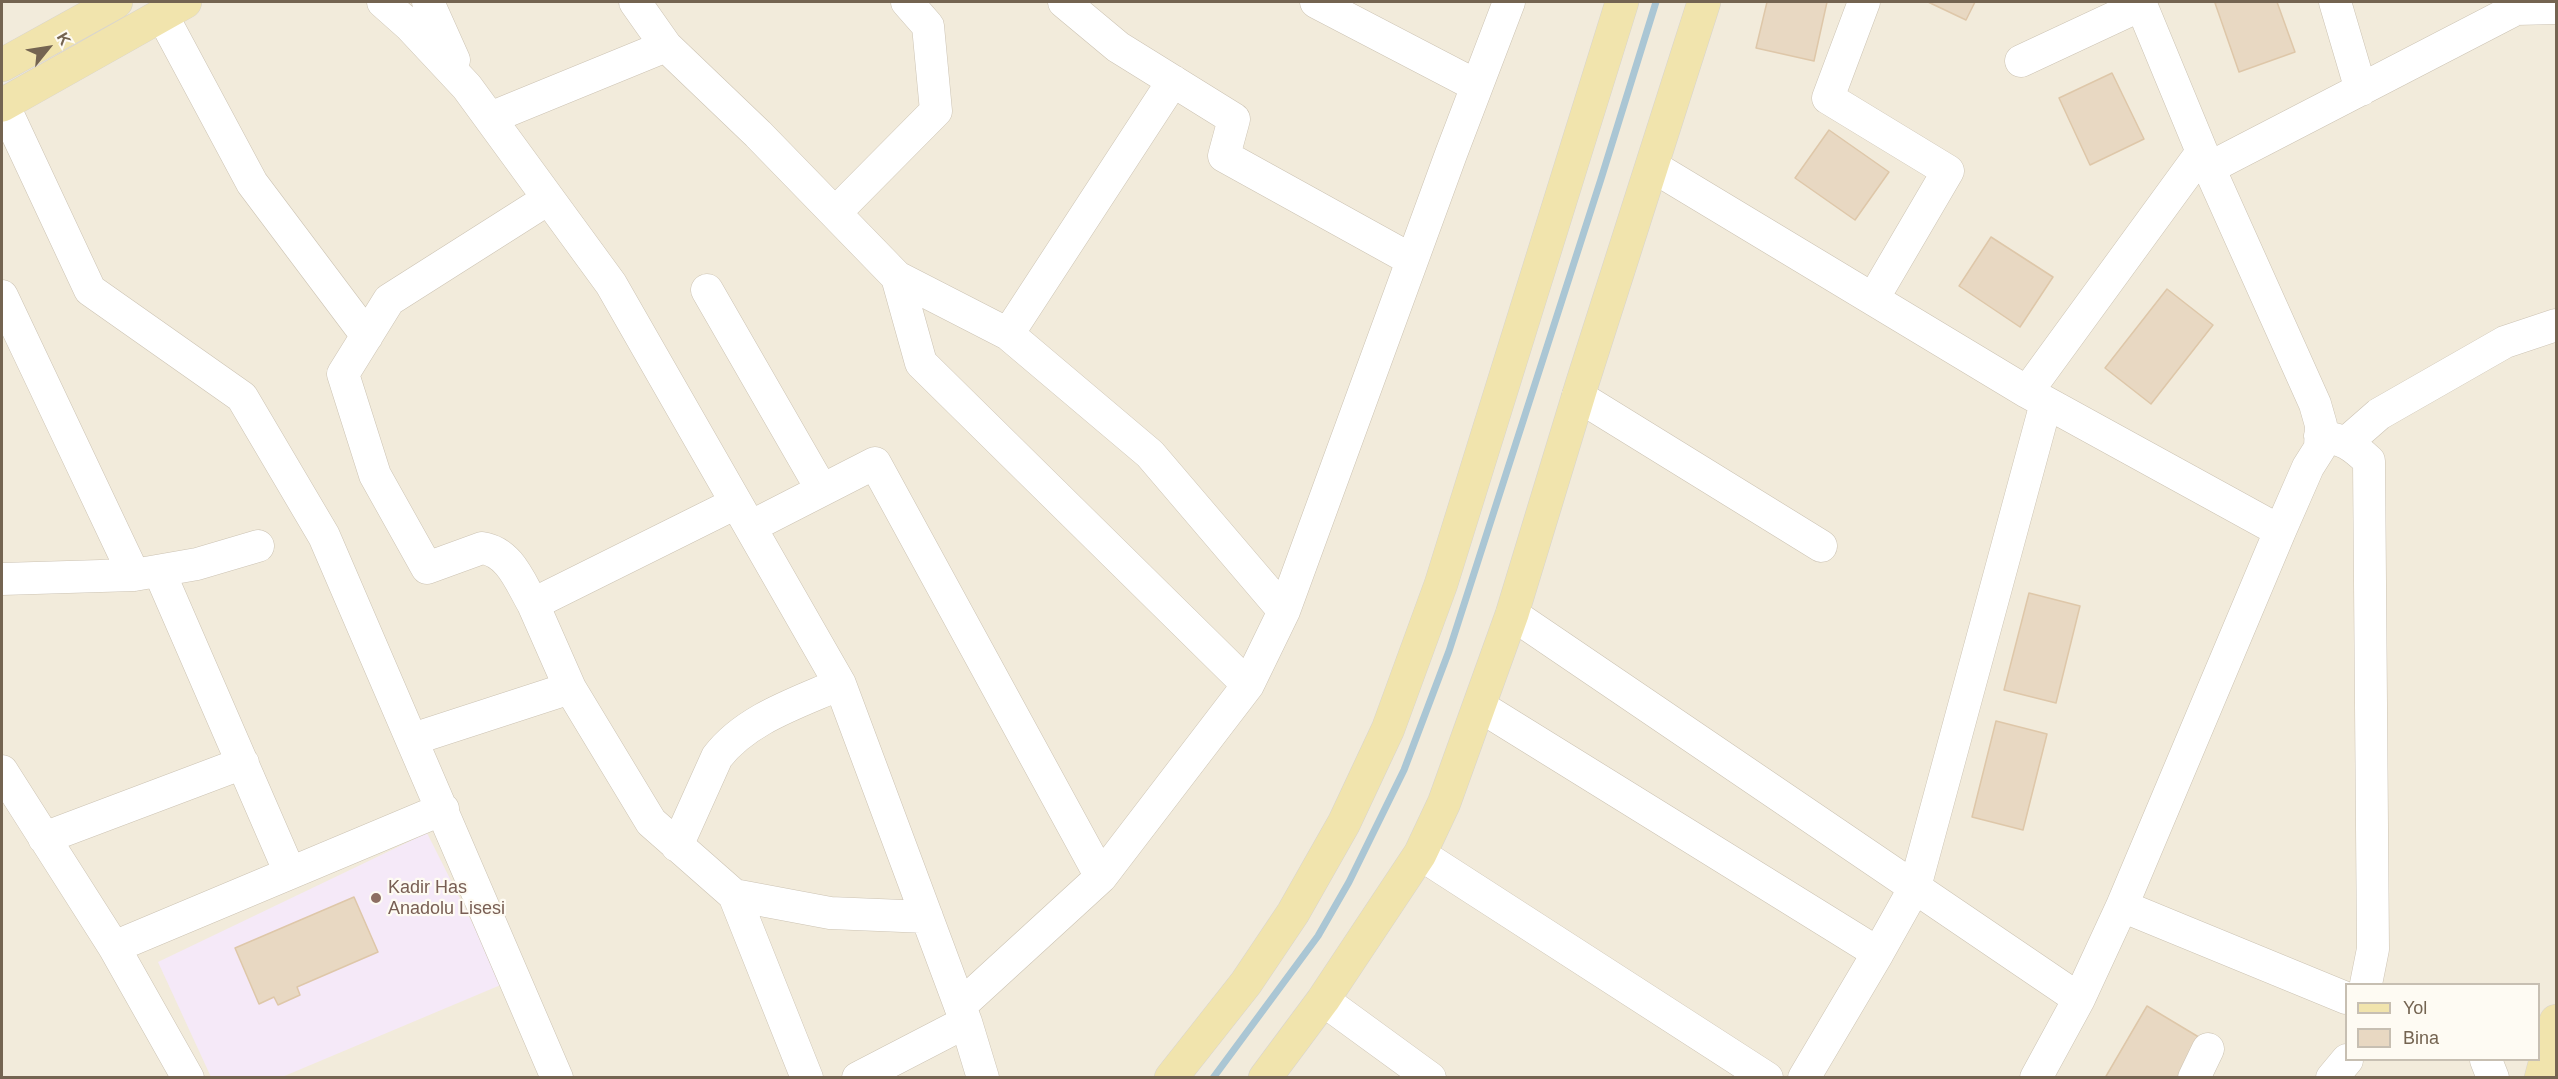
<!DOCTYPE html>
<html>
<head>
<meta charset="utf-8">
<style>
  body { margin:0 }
  #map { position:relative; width:2558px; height:1079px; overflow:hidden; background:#fbf8ec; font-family:Helvetica,sans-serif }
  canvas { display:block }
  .frame { position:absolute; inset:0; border:3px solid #746451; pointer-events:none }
  .legend { position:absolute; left:2345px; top:983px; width:195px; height:78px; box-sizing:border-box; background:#fefbf3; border:2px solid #c7bfb2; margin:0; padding:8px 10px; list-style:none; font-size:18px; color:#746451 }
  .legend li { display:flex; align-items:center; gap:12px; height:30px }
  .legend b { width:30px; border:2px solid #c7bfb2 }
  .north { position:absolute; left:18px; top:18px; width:60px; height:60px; -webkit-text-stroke:4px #fefbf3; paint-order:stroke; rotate:60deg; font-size:16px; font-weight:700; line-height:24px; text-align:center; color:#746451 }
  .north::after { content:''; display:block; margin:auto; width:21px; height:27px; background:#746451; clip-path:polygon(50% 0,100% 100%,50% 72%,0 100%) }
</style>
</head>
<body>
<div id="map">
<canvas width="2558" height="1079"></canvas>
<div class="frame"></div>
<ul class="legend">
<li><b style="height:8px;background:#f1e4ad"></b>Yol</li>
<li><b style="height:16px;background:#e8d8c2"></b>Bina</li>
</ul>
<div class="north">K</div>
</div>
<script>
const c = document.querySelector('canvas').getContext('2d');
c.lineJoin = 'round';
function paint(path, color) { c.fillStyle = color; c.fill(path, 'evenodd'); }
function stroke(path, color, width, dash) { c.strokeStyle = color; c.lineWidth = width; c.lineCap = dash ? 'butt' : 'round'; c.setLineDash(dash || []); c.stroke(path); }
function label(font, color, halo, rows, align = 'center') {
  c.font = font + ' Helvetica,sans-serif'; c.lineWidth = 4.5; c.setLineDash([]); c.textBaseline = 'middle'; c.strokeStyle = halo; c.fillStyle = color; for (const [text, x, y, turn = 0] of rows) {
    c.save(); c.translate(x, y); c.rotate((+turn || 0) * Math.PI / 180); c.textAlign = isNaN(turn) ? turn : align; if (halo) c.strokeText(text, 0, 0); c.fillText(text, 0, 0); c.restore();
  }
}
const residential = new Path2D(`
  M2 2H2556V1077H2ZM2346 984H2538V1060H2346Z`);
const education = new Path2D(`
  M427 833 503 984 282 1077H211L158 962Z`);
const stream = new Path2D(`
  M1213 1078 1318 936 1349 882 1404 770 1449 651 1601 179 1656 2`);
const building = new Path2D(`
  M1767 2H1827L1814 61 1756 48Z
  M1928 2H1975L1966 20Z
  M2218 2H2277L2295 52 2239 72 2215 3Z
  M2112 73 2144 139 2090 165 2059 98Z
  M1829 130 1889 172 1855 220 1795 178Z
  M1991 237 2053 277 2020 327 1959 286Z
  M2167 289 2213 325 2151 404 2105 368Z
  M2029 593 2080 606 2056 703 2004 690Z
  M1996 721 2047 734 2023 830 1972 817Z
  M354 897 378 952 297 987 300 995 278 1005 274 997 259 1004 235 948Z
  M2147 1006 2202 1039 2179 1078H2105Z`);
const minor = new Path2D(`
  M383 2 410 26 467 87 611 284 840 684 966 1022 983 1078
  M428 2 454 60
  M635 2 666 46 758 134 897 277 1008 334 1150 454 1284 611
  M1064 2 1118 47 1234 119 1224 156 1412 260
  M1316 2 1477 86
  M1864 2 1828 98 1948 171 1873 299
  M2335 2 2361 90
  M162 15 252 183 367 336
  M2021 61 2141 5
  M3 104 90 290 242 397 324 536 557 1078
  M490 118 666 46
  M1652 166 2027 392 2280 531
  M2209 168 2516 9 2556 8
  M835 213 936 111 928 26 907 2
  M897 277 921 363 1248 685
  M707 290 822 490
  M2 296 134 575
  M1008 334 1173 81
  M2027 392 2202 152
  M1578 396 1821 546
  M2320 436C2345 440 2351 444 2369 461L2373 949 2366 984
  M2347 442 2379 414 2505 342 2556 325
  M750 527 875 463 1101 877
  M159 571 290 873
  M2 579 134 575 197 564 258 546
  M533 604C520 582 510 552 482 548L427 568 375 475 343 374 389 300 548 199
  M1512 614 2079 999
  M570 688 533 604 736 503
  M1481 707 1878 953
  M413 739 570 688 651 822 734 895 807 1078
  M2 771 114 947 188 1078
  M44 838 243 763
  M677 846 717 757C746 719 797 703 840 684
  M1420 854 1767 1078
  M734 895 830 913 927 917
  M2122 906 2346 998
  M114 947 443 809
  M1323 1000 1430 1078
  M960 1006 1101 877 1248 685 1284 611 1451 154 1509 2
  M2486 1060 2493 1078
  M858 1078 966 1022
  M1804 1078 1878 953 1915 887 2046 403
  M2036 1078 2079 999 2122 906 2280 531 2308 467 2320 448 2321 425 2315 404 2202 152 2140 2
  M2194 1078 2208 1049
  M2332 1078 2347 1060`);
const major = new Path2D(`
  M2 65 116 2
  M2 105 185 2
  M1171 1078 1246 983 1293 913 1344 823 1388 729 1441 584 1622 2
  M1265 1078 1323 1000 1420 854 1444 803 1512 614 1582 384 1704 2
  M2541 1078 2556 1021`);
const markers = [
  [376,898,6,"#8d6e63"]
];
const educationNames = [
  ["Kadir Has",388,888],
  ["Anadolu Lisesi",388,909]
];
paint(residential, '#f2ebdb');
paint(education, '#f5e9f8');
stroke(stream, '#aac6d4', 7);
paint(building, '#e8d8c2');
stroke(building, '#dec7a9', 1.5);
stroke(minor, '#ccc3b3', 33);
stroke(major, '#d8d4ce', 34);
stroke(minor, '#fff', 32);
stroke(major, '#f1e4ad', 33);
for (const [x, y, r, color] of markers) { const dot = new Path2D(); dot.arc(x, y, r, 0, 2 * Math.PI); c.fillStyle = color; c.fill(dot); stroke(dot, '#fefbf3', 2); }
label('18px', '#785e54', '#fefbf3', educationNames, 'left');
</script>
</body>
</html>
